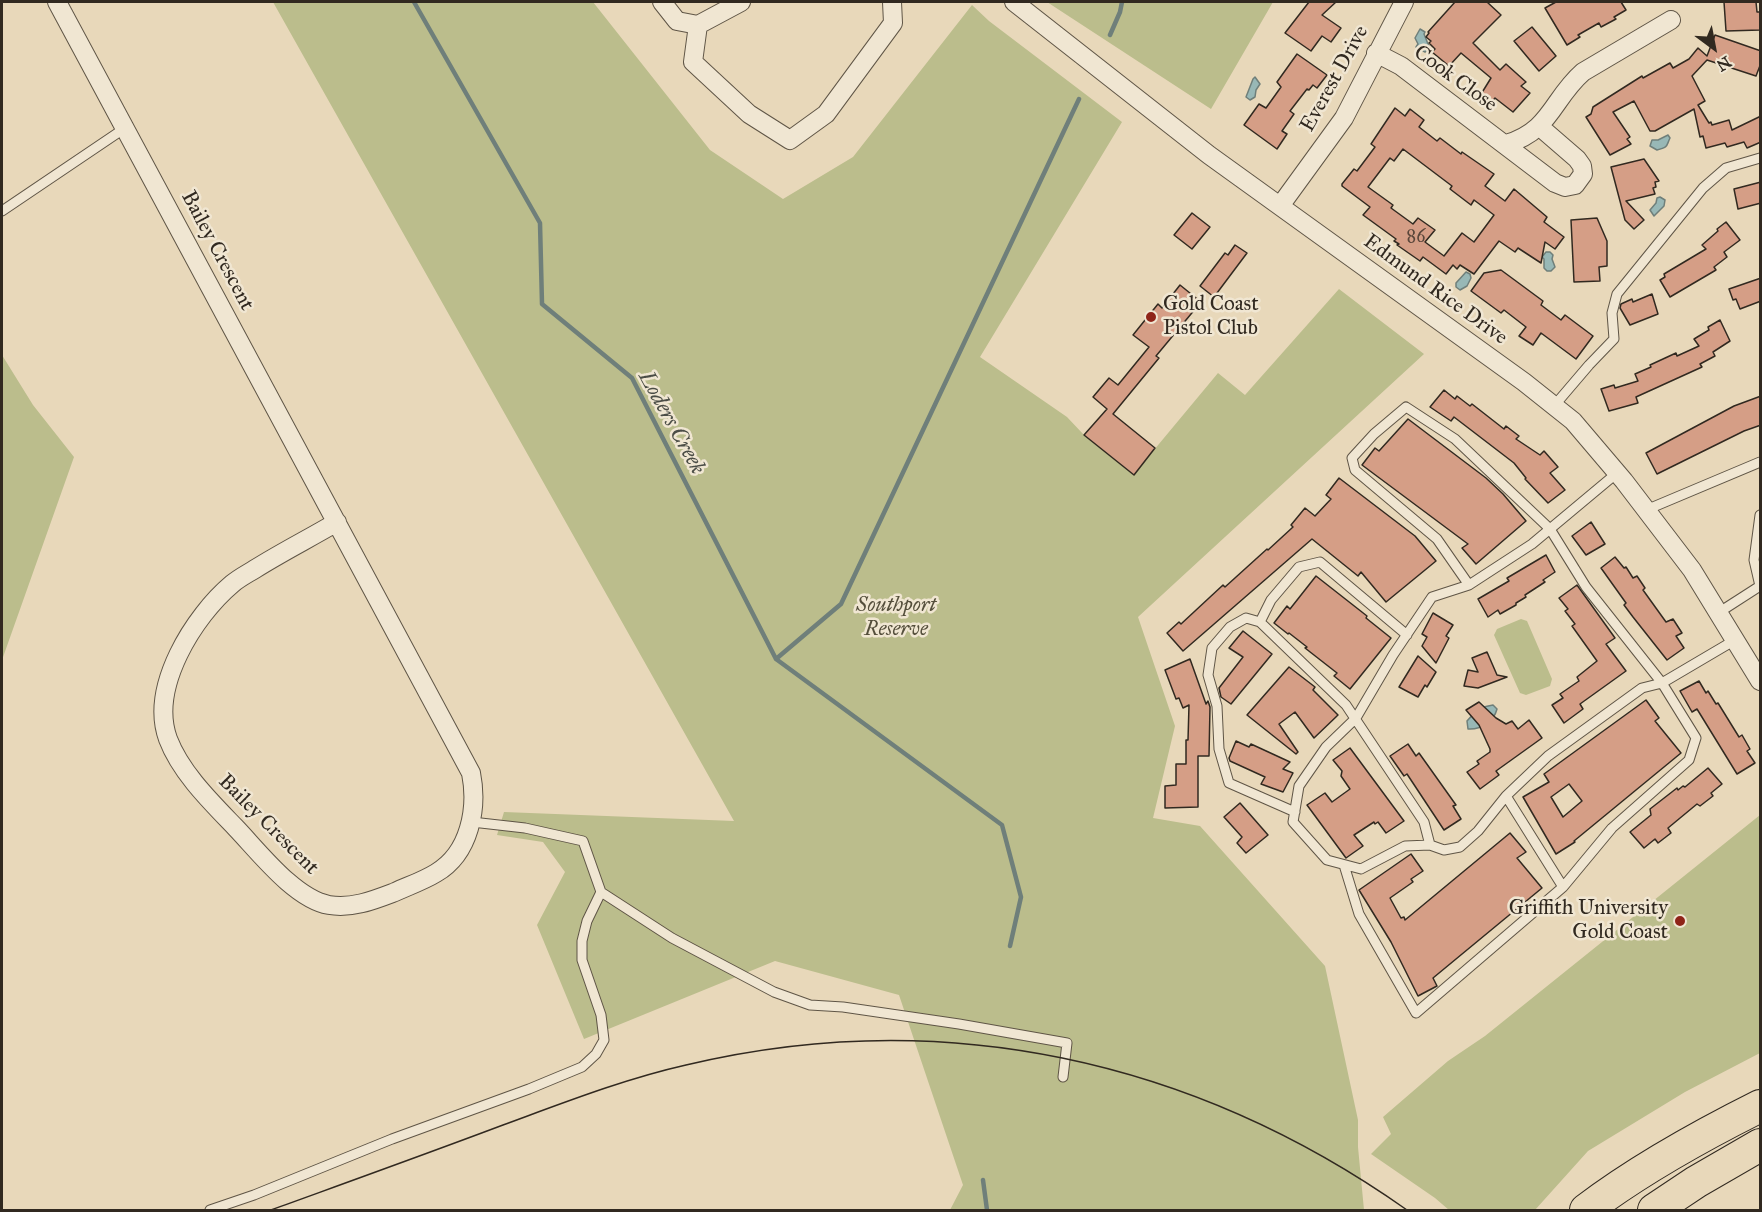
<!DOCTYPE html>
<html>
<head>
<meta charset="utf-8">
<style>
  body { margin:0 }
  #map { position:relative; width:1762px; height:1212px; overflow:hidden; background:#e8d8ba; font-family:"IM FELL Great Primer",serif }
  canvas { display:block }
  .frame { position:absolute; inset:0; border:3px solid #312920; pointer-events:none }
  .north { position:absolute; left:1684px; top:18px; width:60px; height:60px; -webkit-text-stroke:4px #f0e6d2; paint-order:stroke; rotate:148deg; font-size:16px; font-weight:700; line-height:24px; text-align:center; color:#312920 }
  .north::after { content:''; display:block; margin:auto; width:21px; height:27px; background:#312920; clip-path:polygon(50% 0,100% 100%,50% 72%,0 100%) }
</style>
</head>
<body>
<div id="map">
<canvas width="1762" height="1212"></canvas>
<div class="frame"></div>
<div class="north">N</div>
</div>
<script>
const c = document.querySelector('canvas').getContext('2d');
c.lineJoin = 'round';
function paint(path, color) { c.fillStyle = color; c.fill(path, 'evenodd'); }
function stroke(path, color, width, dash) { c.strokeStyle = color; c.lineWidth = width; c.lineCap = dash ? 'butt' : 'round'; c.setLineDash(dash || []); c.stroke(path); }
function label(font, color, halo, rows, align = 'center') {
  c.font = font + ' "IM FELL Great Primer",serif'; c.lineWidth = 5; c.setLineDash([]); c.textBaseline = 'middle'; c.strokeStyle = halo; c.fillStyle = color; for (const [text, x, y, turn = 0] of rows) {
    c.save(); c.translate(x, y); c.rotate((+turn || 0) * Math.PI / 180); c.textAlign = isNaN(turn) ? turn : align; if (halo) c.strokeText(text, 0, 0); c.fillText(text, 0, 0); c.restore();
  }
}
const green = new Path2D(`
  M273 2H593L710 150 783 199 853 157 972 5 989 21 1122 122 980 357 1067 417 1084 435 1134 474 1218 373 1245 395 1339 289 1424 354 1138 617 1175 726 1153 818 1200 826 1325 966 1358 1120V1147L1364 1210H950L963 1185 899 995 775 961 584 1039 537 925 565 872 543 842 497 835 504 812 734 821Z
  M1047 2H1273L1211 109Z
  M2 355 33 405 74 457 2 660Z
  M1521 619 1527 621 1552 679 1550 686 1526 695 1520 693 1494 635 1497 629Z
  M1760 815V1053L1685 1092 1588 1151 1535 1210H1449L1435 1198 1371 1154 1391 1134 1383 1117 1448 1061 1485 1036Z`);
const water = new Path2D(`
  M1420 29 1425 32 1424 34 1430 49 1425 52 1416 47 1418 44 1415 38Z
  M1255 77 1260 84 1256 90 1255 97 1250 100 1246 97 1253 79Z
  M1668 135 1670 138C1666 146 1669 147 1657 150L1650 146 1652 140H1658Z
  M1660 197 1665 200 1664 206 1654 216 1650 210 1656 203 1657 198Z
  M1546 252H1550L1553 255 1552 259 1555 267 1551 271H1547L1544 268V259L1542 257Z
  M1466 272 1470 274 1471 278 1467 286 1460 290 1456 287V283Z
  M1493 705 1497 709C1494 721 1481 730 1468 729L1467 721C1474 712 1482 706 1493 705Z`);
const stream = new Path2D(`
  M414 2 540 223 542 304 632 378 776 659 1002 825 1021 897 1010 946
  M1110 35 1120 12 1122 2
  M776 659 841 604 1079 99
  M983 1180 987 1210`);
const building = new Path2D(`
  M1309 2H1336L1322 15 1341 28 1331 42 1322 36 1311 51 1285 33Z
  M1455 2H1487L1501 15 1473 43 1500 70 1506 64 1526 82 1521 86 1530 93 1513 112 1495 98 1489 106 1478 99 1491 78 1461 53 1449 66 1432 52 1435 49 1429 43 1431 41 1426 37 1429 33 1428 32Z
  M1556 2H1621L1626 10 1614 17 1616 19 1601 27 1599 23 1578 35 1580 37 1567 45 1545 8Z
  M1724 2H1756L1757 12H1760V30L1726 31Z
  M1532 27 1556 56 1539 71 1514 41Z
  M1715 35 1761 51V63L1756 76 1707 60 1692 76 1705 101 1698 105 1709 123 1711 122 1712 125 1729 120 1732 130 1761 116V142L1747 148 1744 142 1727 147 1725 143 1706 148 1703 136 1700 137 1694 109 1655 131H1650L1634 101 1613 112 1630 137 1627 139 1631 144 1610 155 1586 117 1591 114 1593 107 1642 76 1643 78 1670 63 1673 68 1689 59 1698 48 1707 56Z
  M1297 54 1327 75 1317 88 1313 85 1309 90 1307 89 1290 111 1294 114 1282 131 1287 134 1277 149 1244 125 1259 104 1266 108 1281 87 1277 82Z
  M1395 108 1405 116 1410 109 1424 120 1419 127 1437 141 1440 138 1461 154 1462 152 1494 174 1485 186 1505 201 1514 189 1547 217 1544 222 1564 237 1555 249 1545 242 1541 263 1518 248 1515 252 1499 241 1474 274 1460 265 1457 269 1453 265 1446 274 1423 257 1420 261 1397 245 1399 244 1394 241 1396 239 1363 215 1370 207 1342 186V184L1354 169 1357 171 1375 147 1371 144ZM1403 149 1452 186 1450 189 1471 205 1474 200 1494 215 1474 242 1462 233 1444 256 1425 242 1435 230 1418 218 1413 224 1391 208 1393 205 1368 187 1390 158 1394 161Z
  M1644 159 1659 181 1655 182 1656 187 1653 188 1655 194 1626 201 1644 220 1634 229 1625 220 1611 167Z
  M1761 182V203L1738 209 1734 189Z
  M1192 213 1210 227 1192 249 1174 235Z
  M1597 218 1607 241V266L1599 267 1600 281 1574 282 1571 220Z
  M1726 222 1740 240 1724 252 1727 257 1714 267 1716 270 1670 297 1660 280 1665 277 1664 274 1706 249 1702 245 1718 231 1717 229Z
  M1235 245 1247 253 1214 297 1200 286 1225 253 1228 255Z
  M1501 270 1543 301 1541 305 1561 320 1565 315 1593 336 1576 359 1541 333 1533 345 1519 336 1526 327 1504 310 1501 313 1471 291 1484 273Z
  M1761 278V301L1740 309 1736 299 1733 300 1729 289Z
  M1180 285 1201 302 1156 356 1159 358 1113 414 1155 448 1134 475 1084 435 1107 409 1093 397 1109 378 1118 385 1149 347 1133 335 1158 304 1162 308Z
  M1652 294 1658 314 1630 325 1620 308 1621 304 1632 299 1633 302Z
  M1720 320 1730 341 1713 352 1715 356 1700 364 1702 367 1636 397 1638 403 1609 411 1601 389 1614 385 1615 388 1638 381 1635 374 1651 367 1650 365 1676 353 1677 356 1699 346 1694 339 1709 330 1708 327Z
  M1444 390 1455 399 1457 396 1470 406 1472 404 1504 429 1506 426 1519 436 1516 439 1540 455 1544 451 1558 467 1550 473 1565 490 1548 503 1525 479 1526 478 1514 463 1454 417 1451 421 1430 407Z
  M1761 396V425L1744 431 1657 474 1646 453 1734 406Z
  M1408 419 1486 478 1503 494 1526 521 1476 564 1462 548 1468 544 1362 465 1375 448 1379 451Z
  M1339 478 1415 536 1436 561 1386 602 1361 572 1358 576 1312 539 1183 651 1167 633 1179 622 1181 624 1223 585 1225 587 1267 549 1268 550 1293 527 1291 525 1305 508 1315 516 1331 499 1326 495Z
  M1591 522 1605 544 1586 555 1572 536Z
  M1546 555 1555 572 1543 580 1545 582 1525 595 1526 597 1516 603V605L1500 614 1498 610 1488 617 1478 599 1509 581 1507 578Z
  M1615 557 1624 568 1626 567 1633 578 1637 576 1645 588 1643 590 1666 622 1673 619 1682 633 1676 636 1684 648 1667 660 1633 617 1624 605 1626 603 1601 568Z
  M1316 576 1367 616 1366 618 1391 638 1350 689 1334 676 1337 673 1305 648 1307 647 1289 633 1288 634 1274 623 1287 606 1290 609Z
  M1577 585 1615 638 1606 644 1626 671 1580 704 1583 709 1564 723 1552 705 1563 698 1560 694 1579 681 1577 677 1597 661 1572 626 1575 624 1565 611 1568 609 1559 598Z
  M1433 613 1453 625 1446 636 1449 638 1436 663 1422 646 1427 637 1422 634Z
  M1243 631 1272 654 1231 704 1221 697 1219 688 1243 657 1229 648Z
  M1487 652 1497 675 1507 677 1478 688 1464 686 1468 670 1478 672 1472 658Z
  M1418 656 1436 672 1427 687 1425 685 1418 697 1399 687Z
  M1190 659 1206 704 1208 701 1210 707 1209 756H1198V807L1165 808V786L1176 785V764H1186V740H1188L1189 705 1183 708 1179 698 1176 699 1165 670Z
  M1289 667 1315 687 1313 690 1338 715 1314 738 1295 712 1279 724 1298 752 1296 754 1247 715Z
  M1699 681 1706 693 1708 691 1716 704 1718 703 1739 737 1742 735 1750 749 1747 751 1755 763 1737 774 1697 709 1692 712 1680 691Z
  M1646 700 1659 718 1655 721 1681 753 1574 841 1575 842 1556 854 1523 797 1549 782 1544 774ZM1569 784 1582 801 1563 817 1551 797Z
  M1479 702 1496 718 1506 724 1512 721 1518 729 1529 720 1542 738 1496 771 1499 775 1480 789 1467 772 1479 764 1477 761 1490 752V749L1479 725 1466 710Z
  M1236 741 1249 747 1251 744 1290 762 1283 769 1293 773 1283 792 1261 784 1265 777 1230 761 1229 758Z
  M1408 744 1416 756 1419 753 1456 805 1453 806 1461 819 1444 830 1407 774 1404 776 1390 756Z
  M1350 748 1404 821 1386 833 1378 822 1375 824 1374 822 1354 835 1363 846 1346 858 1307 805 1325 793 1332 802 1350 789 1341 776 1342 771 1333 760Z
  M1708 768 1722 784 1711 793 1713 796 1700 806 1697 804 1668 828 1671 833 1658 843 1655 839 1644 848 1630 832 1651 815 1650 809 1677 788 1678 790 1683 786 1685 787Z
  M1240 803 1268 835 1246 853 1237 843 1242 837 1224 817Z
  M1510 833 1526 852 1517 858 1542 888 1433 978 1437 986 1418 996 1391 942 1359 890 1411 854 1423 871 1411 879 1413 882 1390 898 1401 918 1404 917 1405 920Z`);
const lane = new Path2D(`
  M2 211 125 128
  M1554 406 1589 365 1614 339 1612 313 1617 294 1703 188 1726 168 1760 158
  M1617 473 1532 544 1469 585 1432 597 1393 655 1356 718 1326 747 1299 786 1293 822 1327 860 1361 869 1405 846 1430 845 1444 850 1460 847 1478 831 1506 796 1548 756 1642 688 1662 683 1735 640
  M1646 510 1760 462
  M1760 586 1754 560 1760 515
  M1718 613 1760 586
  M1260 622 1246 618 1230 627 1212 648 1208 675 1217 706 1219 749 1229 783 1295 812
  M1407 635 1320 562 1299 567 1271 600 1260 622 1346 705 1424 822 1430 845
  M1506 796 1563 887
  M472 822 525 828 583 841 601 892 672 938 774 992 810 1005 843 1007 959 1024 1067 1043 1063 1077
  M1344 865 1359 914 1416 1013 1563 887 1612 828 1689 760 1696 738 1662 683 1586 587 1550 529 1455 439 1406 407 1374 434 1352 458 1355 470 1437 539 1469 585
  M210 1210 254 1195 392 1139 529 1089 582 1067 596 1054 604 1040 601 1015 582 960V941L587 921 601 892`);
const street = new Path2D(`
  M57 2 471 773C478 808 470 853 436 873 423 881 408 886 395 892 374 900 352 909 329 905 295 899 259 852 236 828 211 802 181 773 168 739 149 687 194 616 232 584 239 578 247 574 255 569 282 552 310 538 337 522
  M662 2 677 21 698 25 741 2
  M1014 2 1209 155 1524 382 1573 421 1624 481 1692 570 1760 681
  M698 25 693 62 749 114 790 140 826 114 893 23 892 2
  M1376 53 1401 66 1555 183 1565 187 1575 185 1583 174 1582 166 1577 159 1540 127
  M1506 144C1551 131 1552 99 1583 72L1671 20
  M1280 206 1344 118 1404 2`);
const highway = new Path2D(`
  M1586 1210C1640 1169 1700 1136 1760 1106
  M1654 1210 1696 1182 1760 1145`);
const tram = new Path2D(`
  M271 1210C348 1182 426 1154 503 1125 563 1103 624 1079 686 1065 942 1004 1193 1059 1407 1210`);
const markers = [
  [1151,317,6,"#8f2418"],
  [1680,921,6,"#8f2418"]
];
const numberNames = [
  ["86",1416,238]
];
const streetNames = [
  ["Everest Drive",1335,79,-61],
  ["Cook Close",1455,79,36],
  ["Bailey Crescent",217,251,62],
  ["Edmund Rice Drive",1435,290,36],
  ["Bailey Crescent",268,825,45]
];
const poiNames = [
  ["Gold Coast",1163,305],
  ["Pistol Club",1163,329],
  ["Griffith University",1668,909,"right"],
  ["Gold Coast",1668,933,"right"]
];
const parkNames = [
  ["Southport",896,606],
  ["Reserve",896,630]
];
const waterNames = [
  ["Loders Creek",671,423,61]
];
paint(green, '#bbbd8c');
paint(water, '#98b8b6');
stroke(water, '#6f7f7a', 1.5);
stroke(stream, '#6f7f7a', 4.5);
paint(building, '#d59e86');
stroke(building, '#312920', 1.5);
stroke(lane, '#5f5546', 11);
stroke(street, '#5f5546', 20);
stroke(highway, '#312920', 34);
stroke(lane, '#f0e6d2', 9);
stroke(street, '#f0e6d2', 18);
stroke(highway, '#e8d8ba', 32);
stroke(tram, '#312920', 1.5);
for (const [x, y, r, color] of markers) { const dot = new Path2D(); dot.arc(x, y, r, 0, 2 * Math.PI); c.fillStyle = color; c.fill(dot); stroke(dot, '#f0e6d2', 2); }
label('18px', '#5a463a', null, numberNames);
label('21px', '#312920', '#f0e6d2', streetNames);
label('21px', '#312920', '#f0e6d2', poiNames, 'left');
label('italic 21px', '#544e3b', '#f0e6d2', parkNames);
label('italic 22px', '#4b4d46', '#f0e6d2', waterNames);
</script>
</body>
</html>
